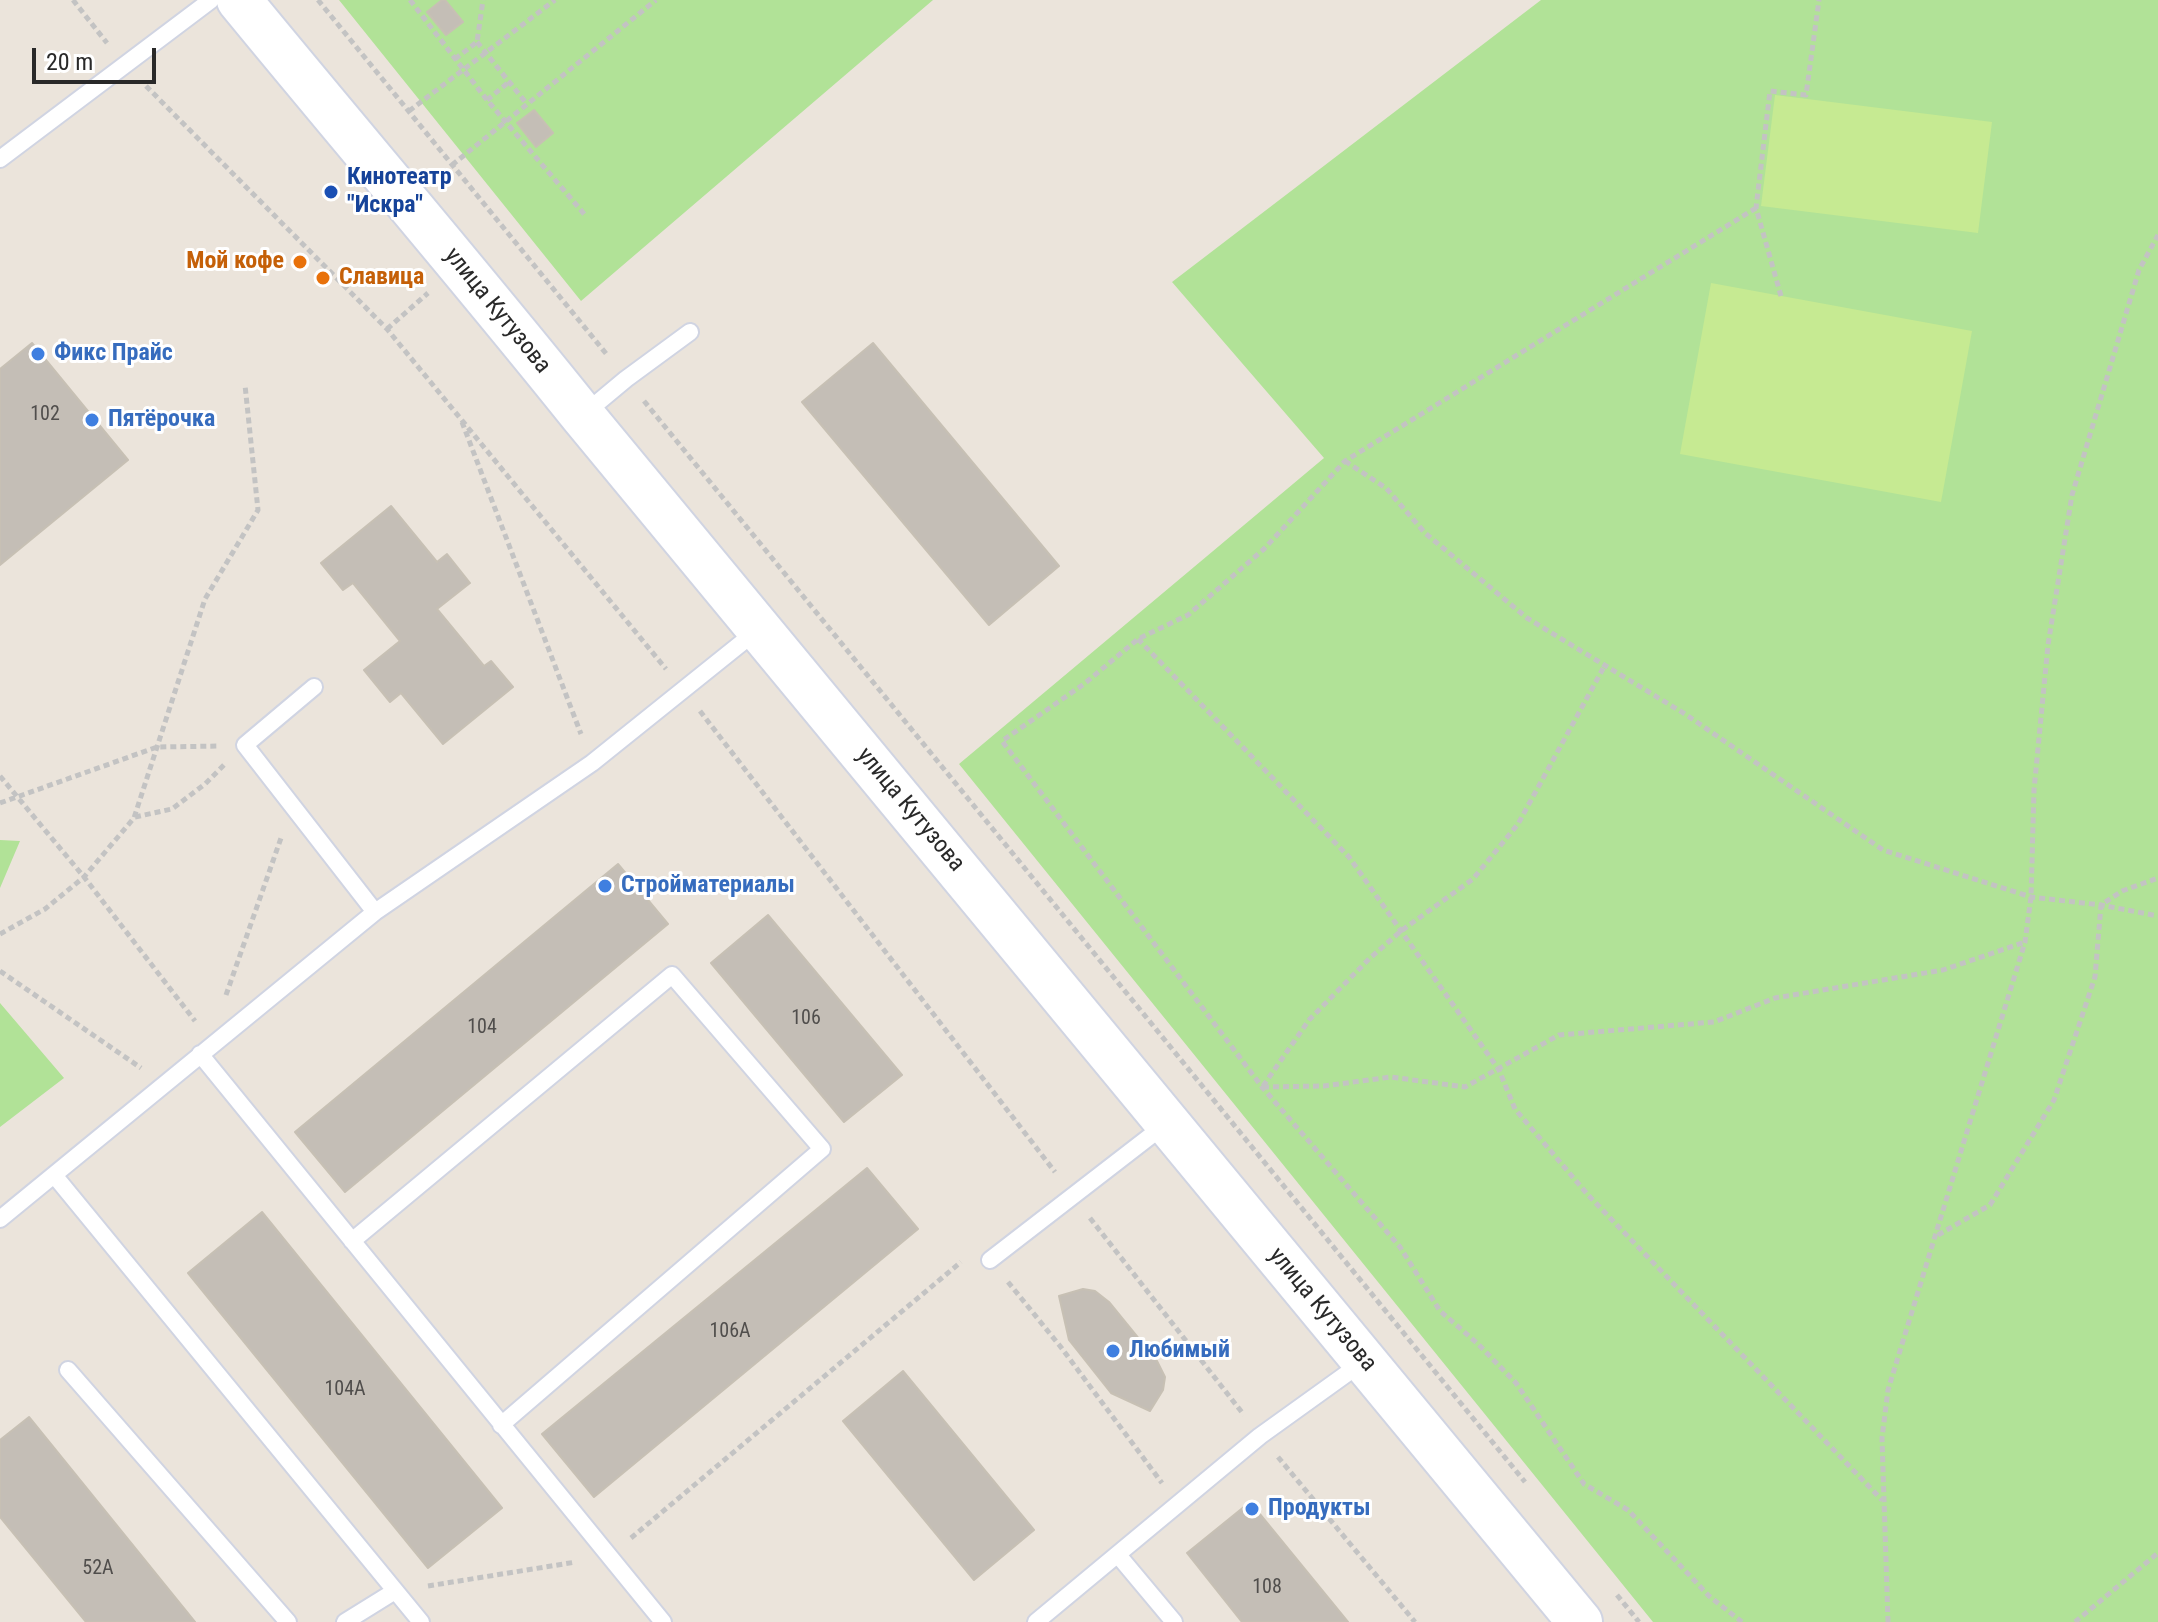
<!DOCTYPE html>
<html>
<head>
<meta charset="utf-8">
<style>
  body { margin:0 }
  #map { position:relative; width:2158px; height:1622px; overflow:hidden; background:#ebe4db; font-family:"Roboto Condensed",sans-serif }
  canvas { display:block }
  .scale { position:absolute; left:32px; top:48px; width:124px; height:36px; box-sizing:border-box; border:4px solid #292929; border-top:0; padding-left:10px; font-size:24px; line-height:28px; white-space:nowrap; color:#292929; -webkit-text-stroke:6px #fff; paint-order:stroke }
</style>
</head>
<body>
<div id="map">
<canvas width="2158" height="1622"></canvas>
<div class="scale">20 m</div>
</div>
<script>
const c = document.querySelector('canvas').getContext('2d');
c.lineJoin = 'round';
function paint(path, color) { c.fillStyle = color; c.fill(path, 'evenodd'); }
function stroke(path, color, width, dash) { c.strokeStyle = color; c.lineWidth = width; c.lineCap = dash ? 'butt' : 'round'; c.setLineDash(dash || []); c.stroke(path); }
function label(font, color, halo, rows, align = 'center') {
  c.font = font + ' "Roboto Condensed",sans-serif'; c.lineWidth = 6; c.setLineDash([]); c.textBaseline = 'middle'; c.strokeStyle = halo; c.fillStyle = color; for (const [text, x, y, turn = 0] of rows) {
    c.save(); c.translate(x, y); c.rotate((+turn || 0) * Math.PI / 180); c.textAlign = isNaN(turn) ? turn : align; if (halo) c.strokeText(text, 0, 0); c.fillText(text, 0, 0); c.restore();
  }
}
const green = new Path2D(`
  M339 0H933L581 301Z
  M1541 0H2158V1622H1653L959 764 1324 458 1172 282Z
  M0 840 20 841 0 888Z
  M0 1003 64 1078 0 1127Z`);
const pitch = new Path2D(`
  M1775 95 1992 122 1978 233 1761 206Z
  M1711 283 1972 331 1941 502 1680 454Z`);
const building = new Path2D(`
  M442 0H445L463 22 446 35 427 12Z
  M534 110 553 133 536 147 517 123Z
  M32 343 128 460 0 565V369Z
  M873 343 1059 566 989 625 802 402Z
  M391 506 437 562 447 554 470 583 437 609 484 666 491 661 513 687 443 744 401 693 390 702 364 670 400 641 353 583 343 590 321 563Z
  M618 864 668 924 345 1192 295 1132Z
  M768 915 902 1075 844 1122 711 963Z
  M867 1168 918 1229 594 1497 542 1434Z
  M262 1212 502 1508 428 1568 188 1273Z
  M1083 1289 1095 1291 1109 1302 1157 1361 1165 1377 1163 1390 1150 1411 1111 1393 1069 1340 1059 1296Z
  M903 1371 1034 1530 974 1580 843 1421Z
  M29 1417 195 1622H86L0 1517V1440Z
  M1250 1502 1348 1622H1242L1187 1553Z`);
const path = new Path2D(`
  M73 0 107 43
  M318 0 608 356
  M410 0 487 100 585 215
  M477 42 527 104
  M455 59 477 42 483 0
  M146 86 387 329 666 669
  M487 100 509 82
  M409 111 555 0
  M452 165 656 0
  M1781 296 1756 208 1770 91 1806 95 1819 0
  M387 329 428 293
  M644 401 1525 1482
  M462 422 581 734
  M1345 461 1386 488 1425 533 1527 618 1685 714 1883 850 2031 897 2101 905 2158 916
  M1138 639 1349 857 1499 1070 1515 1109 1588 1195 1882 1500
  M700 711 1055 1172
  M0 776 84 877 195 1021
  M0 803 157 747 220 746
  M135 817 172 809 205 784 224 765
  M0 934 45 909 84 877 134 818 205 599 258 510 245 385
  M0 971 141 1068
  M226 995 281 838
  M1263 1086 1309 1020 1369 959 1401 931 1473 879 1518 824 1605 665
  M1263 1087 1324 1086 1391 1077 1465 1087 1559 1035 1714 1022 1775 998 1943 970 2025 942
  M1090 1218 1244 1415
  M1938 1235 1990 1205 2054 1100 2095 977 2101 905 2122 891 2158 878
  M1008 1282 1060 1346 1162 1483
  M1278 1457 1415 1622
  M631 1538 961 1262
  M428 1586 576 1562
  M1617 1595 1639 1622
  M1742 1622 1709 1596 1628 1510 1584 1484 1516 1383 1477 1343 1440 1311 1400 1247 1262 1087 1002 741 1084 684 1138 639 1188 615 1264 549 1345 461 1756 208
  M1888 1622 1882 1438 1888 1390 2025 942 2031 897 2034 790 2048 645 2072 495 2139 270 2158 235
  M2075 1622 2158 1553`);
const service = new Path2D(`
  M0 159 211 0
  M584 414 626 379 690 332
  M314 687 245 745 375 912
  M200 1054 663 1622
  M54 1175 421 1622
  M0 1219 375 912 592 763 759 629
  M352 1241 672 975 822 1149 501 1425
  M990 1260 1166 1124
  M68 1370 288 1622
  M1118 1555 1174 1622
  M345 1622 395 1591
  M1036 1622 1260 1436 1363 1362`);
const secondary = new Path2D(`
  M239 0C353 139 470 275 582 415L1580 1622`);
const markers = [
  [331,192,8,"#1a4fb4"],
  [300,262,8,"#e8710a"],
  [323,278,8,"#e8710a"],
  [38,354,8,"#3f7fe0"],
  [92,420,8,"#3f7fe0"],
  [605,886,8,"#3f7fe0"],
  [1113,1351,8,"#3f7fe0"],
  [1252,1509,8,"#3f7fe0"]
];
const numberNames = [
  ["102",45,415],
  ["106",806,1019],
  ["104",482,1028],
  ["106А",730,1332],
  ["104А",345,1390],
  ["52А",98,1569],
  ["108",1267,1588]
];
const transitNames = [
  ["Кинотеатр",347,178],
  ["\"Искра\"",347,206]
];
const foodNames = [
  ["Мой кофе",284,262],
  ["Славица",339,278,"left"]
];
const streetNames = [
  ["улица Кутузова",497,311,51],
  ["улица Кутузова",910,810,50],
  ["улица Кутузова",1322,1310,50]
];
const shopNames = [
  ["Фикс Прайс",54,354],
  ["Пятёрочка",108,420],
  ["Стройматериалы",621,886],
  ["Любимый",1129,1351],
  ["Продукты",1268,1509]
];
paint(green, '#b1e297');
paint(pitch, '#c6ea92');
paint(building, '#c4beb6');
stroke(building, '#c7c0b4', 2);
stroke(service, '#d0d4e2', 20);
stroke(secondary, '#d0d4e2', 48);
stroke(path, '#c3c3c3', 5, [6, 4]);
stroke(service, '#fff', 16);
stroke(secondary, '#fff', 44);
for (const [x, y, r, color] of markers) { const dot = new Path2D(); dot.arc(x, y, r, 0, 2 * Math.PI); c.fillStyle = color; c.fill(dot); stroke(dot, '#fff', 3); }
label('20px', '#504e4c', null, numberNames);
label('bold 24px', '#164399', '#fff', transitNames, 'left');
label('bold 24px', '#c56008', '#fff', foodNames, 'right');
label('24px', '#292929', '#fff', streetNames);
label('bold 24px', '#366cbe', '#fff', shopNames, 'left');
</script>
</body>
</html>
